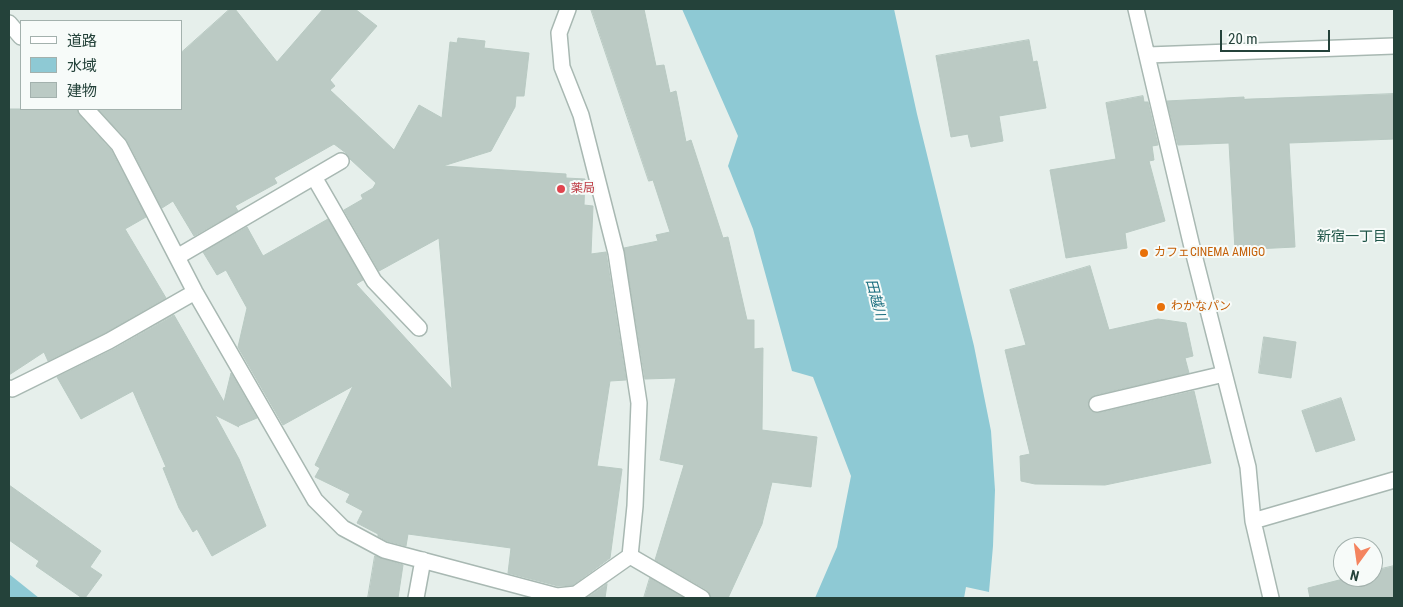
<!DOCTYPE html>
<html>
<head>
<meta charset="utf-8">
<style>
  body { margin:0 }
  #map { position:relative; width:1403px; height:607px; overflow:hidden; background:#e6efeb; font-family:"Roboto Condensed","Noto Sans JP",sans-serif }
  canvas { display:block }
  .frame { position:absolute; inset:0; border:10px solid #24423a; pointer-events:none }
  .legend { position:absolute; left:20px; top:20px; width:162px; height:90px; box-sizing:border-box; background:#f7fbf9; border:1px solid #a3b1ad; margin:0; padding:6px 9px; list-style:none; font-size:15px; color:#24423a }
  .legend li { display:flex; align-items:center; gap:10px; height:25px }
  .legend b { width:25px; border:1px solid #a3b1ad }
  .north { position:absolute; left:1333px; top:537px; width:50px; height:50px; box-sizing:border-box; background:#f7fbf9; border:1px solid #a3b1ad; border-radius:50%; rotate:194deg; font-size:14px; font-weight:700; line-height:20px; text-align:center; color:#24423a }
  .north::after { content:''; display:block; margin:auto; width:18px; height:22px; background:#f4845f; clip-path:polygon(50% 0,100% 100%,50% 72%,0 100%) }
  .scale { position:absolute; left:1220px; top:30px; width:110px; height:22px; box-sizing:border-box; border:2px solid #24423a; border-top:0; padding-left:6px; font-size:15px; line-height:18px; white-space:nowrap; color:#24423a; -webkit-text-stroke:4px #f7fbf9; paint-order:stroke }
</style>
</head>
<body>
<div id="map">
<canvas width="1403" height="607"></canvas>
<div class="frame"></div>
<ul class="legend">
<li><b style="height:6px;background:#fff"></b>道路</li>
<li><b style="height:14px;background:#8ec9d4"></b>水域</li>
<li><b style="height:14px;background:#bbcac4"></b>建物</li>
</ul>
<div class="north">N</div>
<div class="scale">20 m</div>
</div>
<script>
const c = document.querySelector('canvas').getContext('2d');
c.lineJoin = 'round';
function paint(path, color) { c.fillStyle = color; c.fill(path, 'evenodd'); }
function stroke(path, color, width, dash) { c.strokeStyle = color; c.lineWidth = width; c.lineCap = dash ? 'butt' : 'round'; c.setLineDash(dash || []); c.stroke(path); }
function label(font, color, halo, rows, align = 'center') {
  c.font = font + ' "Roboto Condensed","Noto Sans JP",sans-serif'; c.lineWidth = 4; c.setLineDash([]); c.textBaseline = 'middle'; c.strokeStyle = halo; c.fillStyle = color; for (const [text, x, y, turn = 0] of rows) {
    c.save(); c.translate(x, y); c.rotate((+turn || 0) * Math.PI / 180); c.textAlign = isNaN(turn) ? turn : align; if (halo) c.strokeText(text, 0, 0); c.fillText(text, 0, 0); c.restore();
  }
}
const water = new Path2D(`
  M682 9H894L917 114 974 346 991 431 995 490 993 546 989 592 966 587 964 598H815L837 547 851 476 813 377 792 371 753 229 728 166 738 136Z
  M9 574 39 598H9Z`);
const building = new Path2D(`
  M230 9H235L277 62 323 9H355L377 26 330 80 335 86 330 90 394 150 419 105 442 118 450 42 457 43 458 38 485 41 484 48 529 53 524 96H516L515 107 491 151 443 166 566 174V178L585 179 584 205 593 206 591 254 606 252 626 380 610 381 597 466 622 469 610 558 573 585 558 586 508 573 511 548 408 534 406 546 387 541 378 536V534L357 523 363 511 346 502 350 494 315 477 320 468 315 465 353 386 283 425 238 347 247 308 226 270 217 275 203 252 247 227 263 256 328 219 363 280 356 284 452 389 439 238 379 271 344 210 363 199 361 195 375 187 373 188 376 183 350 159 346 153 334 144 274 178 277 183 235 206 238 211 194 236 173 201 162 208 127 140 98 109H181V53Z
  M591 9H644L656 66 664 65 670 93 676 91 686 142 691 140 723 238 728 237 747 320H754V349L763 348 762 430 817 437 811 487 772 482 762 524 728 598H711L710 594 707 590 655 560 684 465 660 460 676 378 645 379 624 248 658 241 656 235 670 232 653 180 649 181Z
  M1029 40 1033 62 1037 61 1046 108 999 116 1003 141 971 147 968 134 951 137 936 56Z
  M1394 94V139L1289 143 1295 247 1235 250 1229 143 1178 145 1167 101 1244 97V99Z
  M1143 96 1144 102H1148L1158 145 1152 146 1154 160 1149 161 1165 221 1125 233 1127 248 1066 258 1050 170 1116 159 1106 103Z
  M9 109H77L79 115 111 150 146 217 125 229 166 298 105 333 48 361 44 352 9 375Z
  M1090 266 1109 330 1158 319 1186 323 1193 356 1185 358 1189 373 1095 395 1088 401 1090 410 1094 413H1099L1194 391 1211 463 1105 485 1035 484 1021 481 1020 456 1030 454 1005 350 1026 345 1010 290Z
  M174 315 224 402 231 373 257 418 238 426 239 427 215 415 239 459 266 526 212 556 197 529 193 532 179 508 163 468 166 467 133 391 81 419 57 377 114 349Z
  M1264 337 1296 342 1291 378 1259 373Z
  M1341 398 1355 440 1316 452 1302 411Z
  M9 485 101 551 90 567 102 575 85 598H82L36 566 39 561 9 540Z
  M375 556 403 565 398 598H368Z
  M1394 566V598H1310L1308 588 1351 577H1373V571Z
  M650 578 684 598H644Z
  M607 584 605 598H586Z`);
const minor = new Path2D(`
  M1136 9 1192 247 1248 467 1253 521 1271 598
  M9 23 21 37
  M1148 55 1394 46
  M86 109 119 145 195 292 315 500 343 528 384 550 557 596 576 594 630 556 635 506 639 403 616 253 581 115 562 67 559 33 568 9
  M314 177 374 281 419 328
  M177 257 341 161
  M9 388 12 389 109 341 195 292
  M1097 404 1224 374
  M1253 521 1394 480
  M630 556 702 598
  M416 598 423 560`);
const markers = [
  [561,189,5,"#e0444e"],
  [1144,253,5,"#e8710a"],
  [1161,307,5,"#e8710a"]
];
const healthNames = [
  ["薬局",571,189]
];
const foodNames = [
  ["カフェCINEMA AMIGO",1154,253],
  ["わかなパン",1171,307]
];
const neighbourhoodNames = [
  ["新宿一丁目",1352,237]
];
const waterNames = [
  ["田越川",875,300,75]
];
paint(water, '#8ec9d4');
paint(building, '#bbcac4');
stroke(building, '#b8c9c2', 1);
stroke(minor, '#a8b8b2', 18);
stroke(minor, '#fff', 15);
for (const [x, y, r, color] of markers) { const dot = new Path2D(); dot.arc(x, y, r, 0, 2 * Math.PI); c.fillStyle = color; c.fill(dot); stroke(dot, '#f7fbf9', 2); }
label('12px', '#be3a42', '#f7fbf9', healthNames, 'left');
label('12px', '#c56008', '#f7fbf9', foodNames, 'left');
label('14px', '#1f5548', '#f7fbf9', neighbourhoodNames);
label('italic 14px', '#1c6f80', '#f7fbf9', waterNames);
</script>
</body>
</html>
